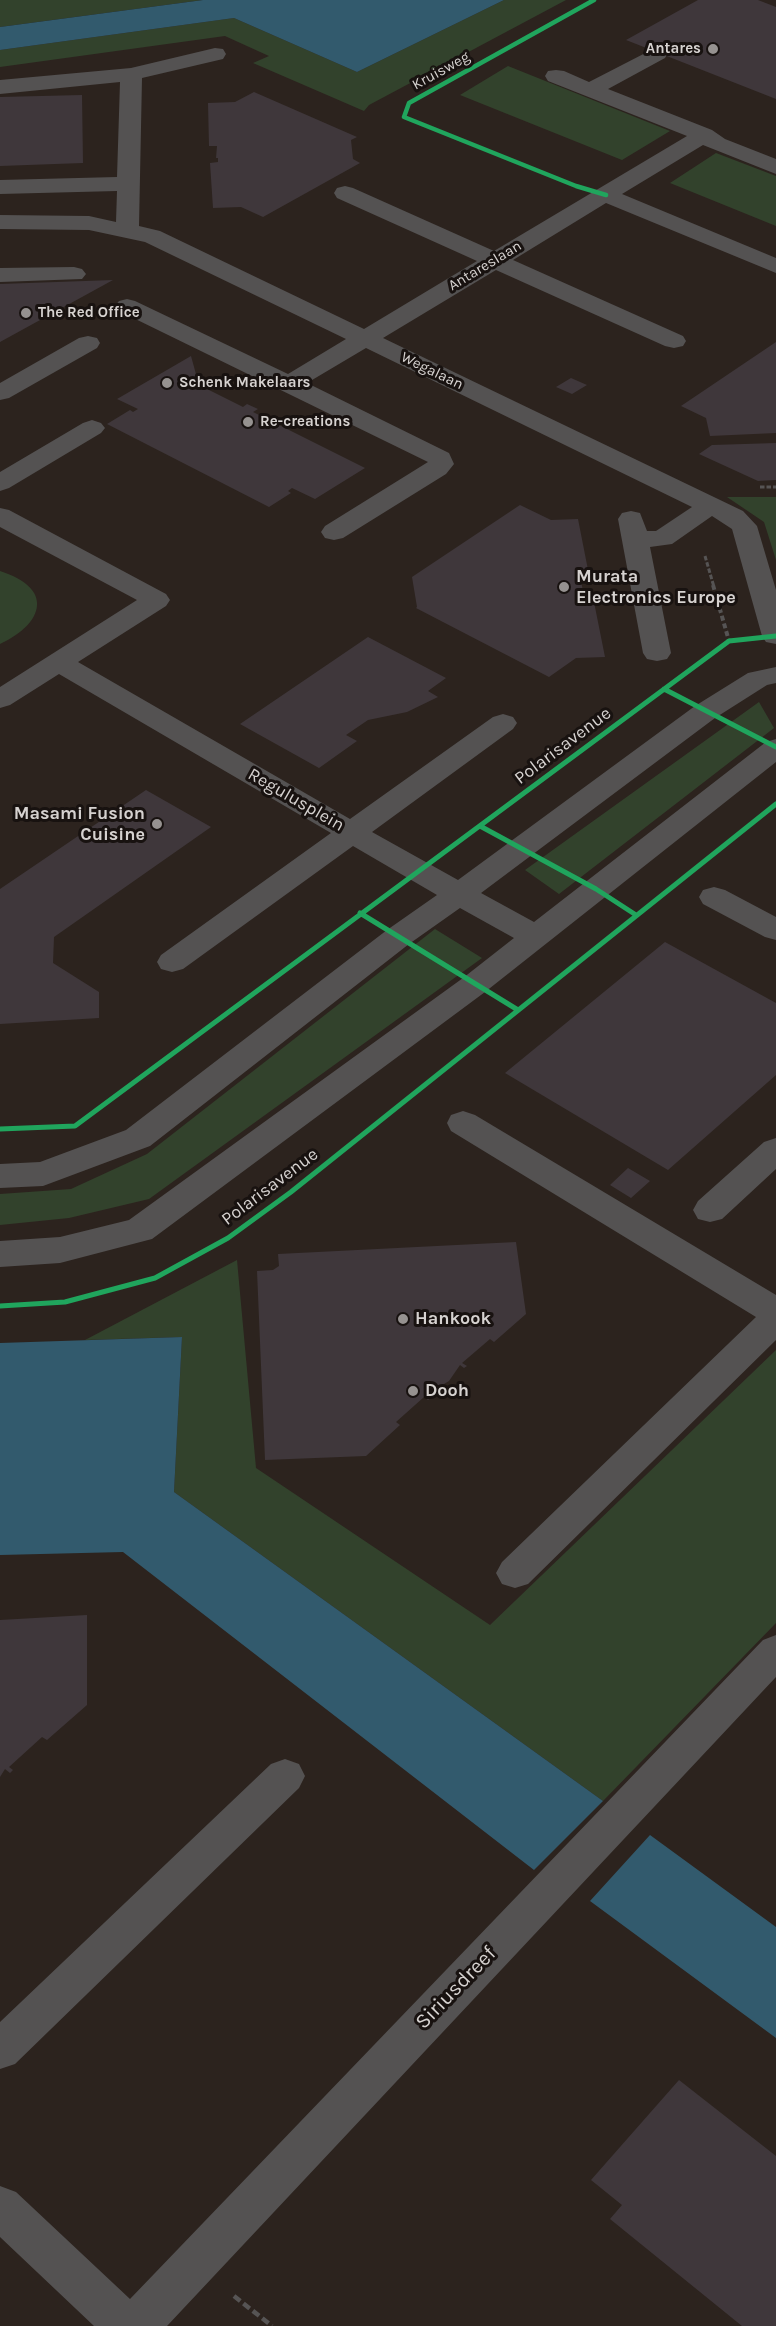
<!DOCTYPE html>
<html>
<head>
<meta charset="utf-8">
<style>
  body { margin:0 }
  canvas { display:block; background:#1f1c1a }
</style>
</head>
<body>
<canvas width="776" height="2326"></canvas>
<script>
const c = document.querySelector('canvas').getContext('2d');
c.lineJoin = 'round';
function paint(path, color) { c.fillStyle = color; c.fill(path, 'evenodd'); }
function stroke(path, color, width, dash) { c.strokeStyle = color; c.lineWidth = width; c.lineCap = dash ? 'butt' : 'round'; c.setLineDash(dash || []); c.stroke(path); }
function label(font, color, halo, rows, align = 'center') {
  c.font = font + ' Karla,sans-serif'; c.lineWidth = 6; c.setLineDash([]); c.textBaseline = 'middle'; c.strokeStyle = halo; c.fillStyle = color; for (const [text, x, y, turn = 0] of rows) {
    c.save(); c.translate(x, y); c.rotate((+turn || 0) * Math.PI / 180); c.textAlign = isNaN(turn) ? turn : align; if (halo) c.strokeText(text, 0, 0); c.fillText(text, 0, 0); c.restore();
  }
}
const built = new Path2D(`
  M283 0H776V2326H0V44Z`);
const green = new Path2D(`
  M0 0H203L0 27Z
  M504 0H566L369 105 364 111 253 63 269 56 225 36 0 67V50L234 18 357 72Z
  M508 66 670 131 622 160 460 95Z
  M716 153 776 176V226L670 183Z
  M727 497H776V560L764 522Z
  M0 571C54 588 45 623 0 644Z
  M759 702 774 728 559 894 525 870Z
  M435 929 482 958 149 1199 69 1218 0 1225V1194L71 1189 147 1154Z
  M237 1260 256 1468 490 1625 776 1350V1623L603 1801 174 1492 182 1337 85 1340Z`);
const water = new Path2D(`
  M203 0H504L357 72 234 18 0 50V27Z
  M182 1337 174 1492 603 1801 534 1870 123 1552 0 1555V1343Z
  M650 1835 776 1927V2038L590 1901Z`);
const building = new Path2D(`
  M698 0H758L776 7V99L626 40Z
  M254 92 357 137 351 140 353 159 360 163 263 217 241 207 213 208 210 163 218 162V158H216L217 146H209L208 103 235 102Z
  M82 95 83 163 0 166V97Z
  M113 280 0 342V284Z
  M776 342V433L710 436 706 418 681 406Z
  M191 356 199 385 243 407 247 404 258 409 253 412 365 468 315 499 292 488 288 491 291 493 269 507 107 424 130 410 133 412 138 409 117 399Z
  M571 378 587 385 572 394 556 387Z
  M776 443V480L758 481 699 454 712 445Z
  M520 505 551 520 578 519 589 575H580L584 597H593L605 657 576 658 549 677 416 608 417 607 412 577Z
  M368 637 446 678 428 691 438 697 407 712 368 720 346 735 357 741 319 768 240 724Z
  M146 790 211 827 54 937 53 963 99 992V1018L0 1024V889Z
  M665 942 776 1003V1075L668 1170 505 1073Z
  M628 1168 650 1181 631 1198 610 1185Z
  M516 1242 526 1314 494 1342 490 1339 462 1363 467 1366 464 1368 460 1365 449 1381 426 1395 431 1398 428 1400 424 1397 396 1422 400 1425 366 1456 265 1460 257 1271 273 1270 279 1266 278 1254Z
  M87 1615V1705L47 1740 42 1737 9 1767 13 1770 10 1773 5 1769 0 1777V1620Z
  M679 2080 776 2156V2326H742L610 2219 622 2205 591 2180Z`);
const pathFar2 = new Path2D(`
  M760 487H776
  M705 556 714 587`);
const pathFar1 = new Path2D(`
  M713 585 729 641`);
const path = new Path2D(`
  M234 2296 272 2326`);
const minor = new Path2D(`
  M657 47 665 48 668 53 665 58 608 89 712 130 725 139 776 159V174L703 145 622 194 776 258V273L606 203 513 260 683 336 686 341 683 346 674 348 665 346 496 270 383 338 743 511 757 526 776 590V644L766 642 762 636 732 529 712 516 672 544 650 547 671 653 667 659 657 661 647 659 643 653 618 519 622 513 631 511 640 513 647 531H656L692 507 366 348 307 383 449 453 454 464 446 474 343 538 334 540 325 538 321 532 325 526 428 462 119 311 115 306 119 301 127 299 135 301 288 374 346 339 145 242 89 230 0 229V215L89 216 116 222 117 191 0 194V180L117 177 120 82 0 94V80L131 68 215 48 223 49 226 54 223 59 142 78 139 226 160 231 364 329 477 261 337 198 334 193 337 188 345 186 353 188 494 251 687 136 548 81 545 76 548 71 556 70 564 71 589 82Z
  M74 267 82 269 86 274 82 279 0 282V268Z
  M88 336 97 338 100 343 97 348 9 398 0 400V383L79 338Z
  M92 420 101 423 105 428 101 433 9 488 0 491V472L83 423Z
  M0 508 9 510 166 594 170 600 166 606 78 662 350 819 493 717 503 714 513 717 517 723 513 729 372 832 458 880 695 706 748 673 776 667V683L767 685 715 718 481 893 534 922 766 742 776 739V762L485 992 152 1239 60 1263 0 1267V1241L60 1237 129 1220 463 978 514 938 460 908 409 944 150 1146 43 1186 0 1188V1164L40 1162 126 1130 387 930 437 895 353 846 183 969 172 972 161 969 157 962 161 955 331 833 59 674 10 705 0 708V687L137 600 0 527Z
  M714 887 725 890 776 917V940L765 937 703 904 699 897 703 890Z
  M463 1111 475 1115 776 1295V1340L528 1584 515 1588 502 1584 496 1573 502 1562 756 1317 451 1131 447 1123 451 1115Z
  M776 1138V1169L722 1219 710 1222 698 1219 693 1210 698 1201 764 1142Z
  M776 1635V1677L167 2326H94L0 2237V2186L16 2192 130 2299 763 1640Z
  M285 1759 299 1764 305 1776 299 1788 15 2064 0 2069V2022L271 1764Z`);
const cyclewayFar1 = new Path2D(`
  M594 0 409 103 404 117 576 186 606 195`);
const cycleway = new Path2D(`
  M664 689 776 747
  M480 826 596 889 636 915
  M360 913 518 1010
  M0 1129 75 1126 729 641 776 636
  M0 1306 65 1302 155 1278 228 1238 291 1192 776 804`);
const markers = [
  [713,49,6,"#969290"],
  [26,313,6,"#969290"],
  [167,383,6,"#969290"],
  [248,422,6,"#969290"],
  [564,587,6,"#969290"],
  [157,824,6,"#969290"],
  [403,1319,6,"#969290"],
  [413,1391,6,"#969290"]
];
const farPoinames = [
  ["Antares",701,49,"right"],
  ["The Red Office",38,313],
  ["Schenk Makelaars",179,383],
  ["Re-creations",260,422]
];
const farStreetnames = [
  ["Kruisweg",441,71,-29],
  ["Antareslaan",485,266,-31],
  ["Wegalaan",432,371,26]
];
const poiNames = [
  ["Murata",576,577],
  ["Electronics Europe",576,598],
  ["Masami Fusion",145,814,"right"],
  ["Cuisine",145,835,"right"],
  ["Hankook",415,1319],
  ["Dooh",425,1391]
];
const streetNames = [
  ["Polarisavenue",563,746,-37],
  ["Regulusplein",296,800,30],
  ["Polarisavenue",270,1187,-37]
];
const nearStreetnames = [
  ["Siriusdreef",456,1988,-46]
];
paint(built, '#2c231e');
paint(green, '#32422c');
paint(water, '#325a6d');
paint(building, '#3f373b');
stroke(pathFar2, '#565454', 3, [4.5, 2]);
stroke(pathFar1, '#565454', 4, [5, 3]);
stroke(path, '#565454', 4.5, [8, 4]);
paint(minor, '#545252');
stroke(cyclewayFar1, '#20a55d', 4.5);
stroke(cycleway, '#20a55d', 5);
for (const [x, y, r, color] of markers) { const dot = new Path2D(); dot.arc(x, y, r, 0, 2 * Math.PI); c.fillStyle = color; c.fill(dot); stroke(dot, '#181210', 2); }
label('bold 15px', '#d6d2d0', '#181210', farPoinames, 'left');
label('15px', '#d6d2d0', '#181210', farStreetnames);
label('bold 18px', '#d6d2d0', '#181210', poiNames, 'left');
label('18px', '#d6d2d0', '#181210', streetNames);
label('21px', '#d6d2d0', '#181210', nearStreetnames);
</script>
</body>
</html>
